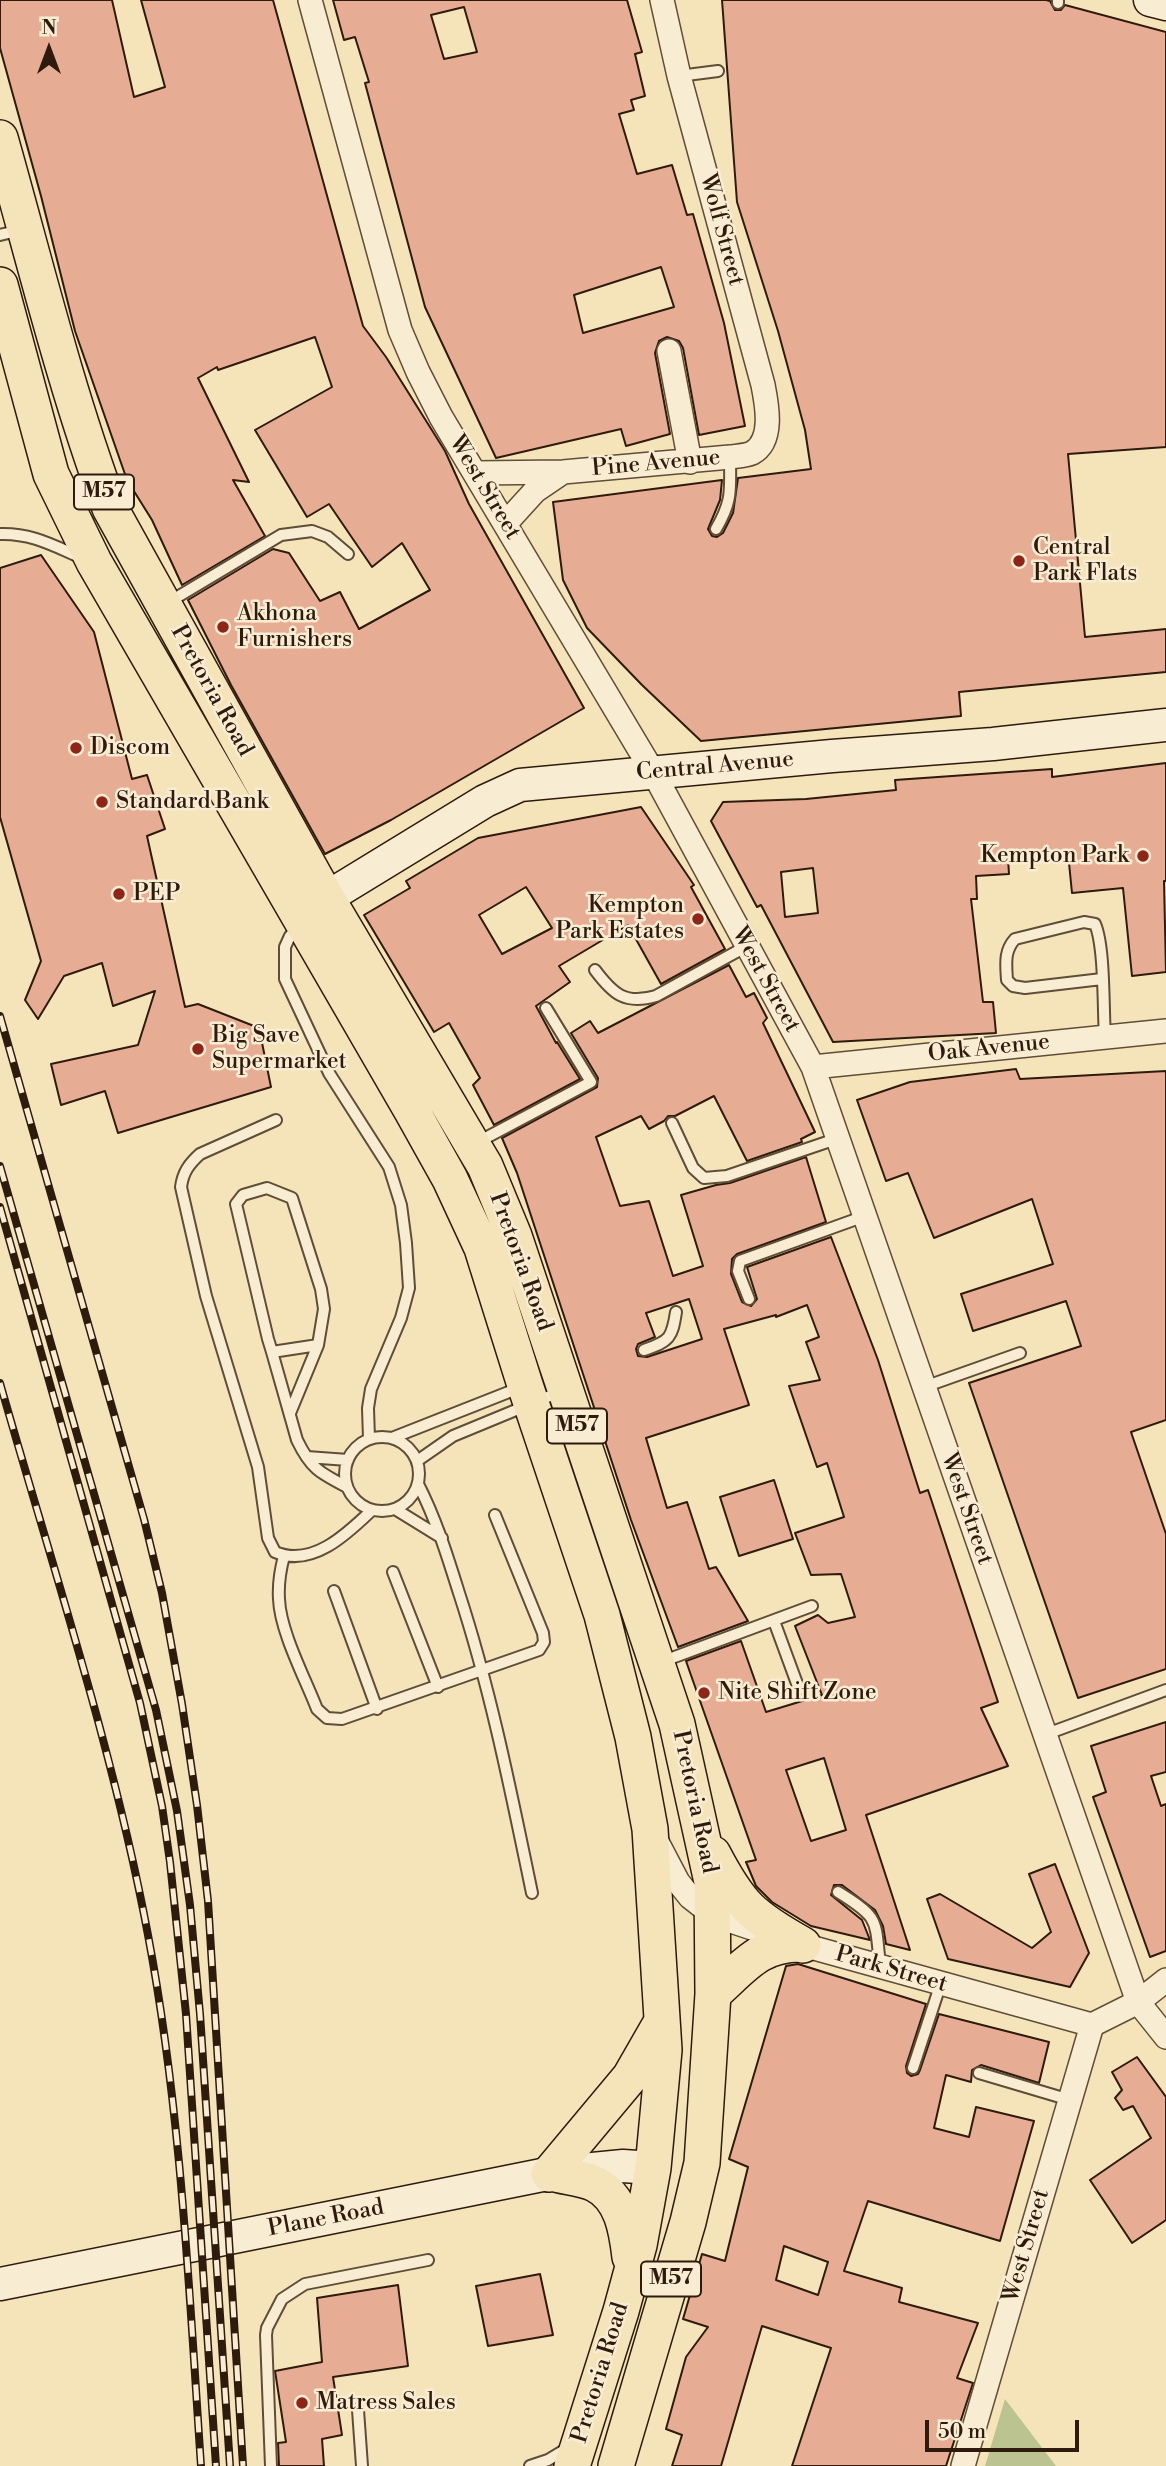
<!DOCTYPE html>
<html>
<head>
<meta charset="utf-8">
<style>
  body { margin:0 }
  #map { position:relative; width:1166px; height:2466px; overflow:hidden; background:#f5e4ba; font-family:"Libre Bodoni",serif }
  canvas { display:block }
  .north { position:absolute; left:14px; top:14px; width:70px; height:70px; -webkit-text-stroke:5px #f8edd2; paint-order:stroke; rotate:0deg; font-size:19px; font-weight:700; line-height:28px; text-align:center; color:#2e1b0d }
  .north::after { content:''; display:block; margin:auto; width:24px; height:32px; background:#2e1b0d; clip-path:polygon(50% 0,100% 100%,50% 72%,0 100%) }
  .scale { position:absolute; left:925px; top:2420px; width:154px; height:32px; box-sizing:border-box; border:4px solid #2e1b0d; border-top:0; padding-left:9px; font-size:21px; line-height:24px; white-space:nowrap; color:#2e1b0d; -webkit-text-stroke:5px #f8edd2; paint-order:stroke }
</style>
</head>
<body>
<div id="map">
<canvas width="1166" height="2466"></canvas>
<div class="north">N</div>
<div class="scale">50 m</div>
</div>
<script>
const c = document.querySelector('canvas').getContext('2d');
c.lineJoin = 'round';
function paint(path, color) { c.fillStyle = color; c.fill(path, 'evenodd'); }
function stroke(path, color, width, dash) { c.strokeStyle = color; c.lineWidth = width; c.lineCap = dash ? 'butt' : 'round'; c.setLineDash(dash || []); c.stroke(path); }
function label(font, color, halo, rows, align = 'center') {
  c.font = font + ' "Libre Bodoni",serif'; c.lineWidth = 5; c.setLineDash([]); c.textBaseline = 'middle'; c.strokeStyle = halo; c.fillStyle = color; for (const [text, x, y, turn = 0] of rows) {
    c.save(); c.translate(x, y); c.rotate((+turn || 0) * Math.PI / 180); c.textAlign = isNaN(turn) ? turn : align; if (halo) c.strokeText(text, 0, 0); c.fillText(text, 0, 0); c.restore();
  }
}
const green = new Path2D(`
  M1005 2399 1056 2466H985Z`);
const building = new Path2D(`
  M0 0H112L134 97 165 87 141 0H273L363 326 386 357 445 451 469 504 584 708 391 820 325 854 231 685 188 600 273 549 289 553 320 601 340 592 359 629 430 590 402 543 372 567 329 504 307 517 255 430 332 387 315 337 218 370 217 367 198 378 249 482 233 480 265 536 182 585 152 520 127 480 75 331 41 196 0 48Z
  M333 0H627L642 52 635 54 645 96 631 100 634 110 619 114 637 174 672 165 687 215 693 214 724 323 745 426 699 435 683 348 679 341 667 337 659 341 655 353 670 434 626 446 621 429 496 458 425 307 365 83 369 82 355 37 344 40ZM464 7 477 52 444 59 431 15ZM661 267 674 307 583 333 574 295Z
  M722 0H1046L1050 1 1055 10H1061L1065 5 1166 32V447L1068 454 1085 637 1166 629V672L959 692 961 716 701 741 642 685 587 628 563 580 553 502 722 480 720 500 708 529 712 536 717 537 723 533 733 513 738 478 811 469 805 430 778 331 737 202Z
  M41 555 94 632 132 779 147 775 165 829 147 836 185 1007 198 1004 259 1028 271 1087 118 1133 105 1091 61 1105 51 1064 138 1045 155 991 113 1006 102 963 64 976 38 1019 25 1000 41 961 0 817V568Z
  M1166 763V881H1164L1166 972 1132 976 1123 888 1072 893 1068 853 1008 858 1009 874 976 876 977 899H971L983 1002H993L996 1033 833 1042 761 905 757 907 711 821 723 802 806 799 896 790 895 780 1052 769V777ZM813 868 818 913 785 917 781 872Z
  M641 807 694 885 691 887 725 949 661 984 628 925 559 966 570 982 536 1006 556 1043 557 1042 580 1079 494 1125 473 1085 480 1078 449 1023 434 1032 364 915 410 888 406 881 478 838ZM526 887 552 928 502 954 479 915Z
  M729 965 746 997 754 993 767 1018 763 1023 815 1132 801 1139 802 1142 747 1161 714 1096 675 1116H668L664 1121 649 1129 641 1116 596 1137 620 1206 649 1201 673 1276 703 1266 681 1195 716 1185 730 1183 806 1157 826 1222 737 1254 732 1259 731 1274 742 1302 751 1306 757 1299 747 1267 831 1237 878 1360 920 1493 928 1490 998 1702 981 1708 1008 1766 866 1815 910 1950 886 1944 883 1926 875 1910 842 1885H834L831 1895 862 1920 870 1940 811 1926 772 1902 756 1886 746 1862 756 1860 686 1661 741 1641 766 1712 822 1695 795 1626 818 1615 828 1623 855 1617 841 1574 811 1575 795 1533 844 1517 827 1463 817 1467 789 1386 820 1380 806 1342 819 1337 807 1305 776 1317V1315L724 1329 749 1405 646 1438 667 1508 687 1502 709 1569 716 1567 748 1621 678 1647 631 1520 517 1173 502 1138 597 1087 598 1078 571 1033 590 1021 598 1033ZM689 1299 702 1339 647 1357 638 1356 636 1349 638 1344 655 1337 646 1313ZM824 1758 846 1830 811 1841 786 1770Z
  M1016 1069 1020 1079 1166 1071V1420L1131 1432 1166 1534V1669L1078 1698 969 1383 1081 1346 1066 1301 973 1331 961 1294 1053 1264 1032 1199 934 1238 908 1173 886 1181 857 1100 910 1082Z
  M774 1480 793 1539 739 1556 720 1497Z
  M1166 1722V1772L1151 1776 1161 1806 1166 1804V1951L1150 1957 1093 1797 1106 1792 1091 1746Z
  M1055 1864 1089 1953 1070 1987 948 1959 927 1899 940 1894 1032 1948 1051 1932 1029 1874Z
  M798 1964 926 2004 906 2066 907 2073 911 2076 918 2074 920 2070 939 2014 1049 2042 1039 2083 981 2065 972 2070 971 2082 946 2075 934 2128 969 2137 976 2107 1034 2121 1000 2241 868 2201 844 2271 902 2288 899 2302 978 2323 957 2378 973 2383 946 2466H792L831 2348 762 2326 721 2466H672L682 2435 666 2429 686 2357 708 2327 683 2319 702 2254 725 2261 748 2167 729 2159 786 1966ZM784 2246 828 2262 818 2295 776 2280Z
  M1137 2057 1166 2097V2220L1132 2243 1090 2180 1151 2138 1133 2106 1123 2110 1115 2098 1122 2090 1112 2072Z
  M540 2274 553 2335 488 2346 476 2286Z
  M398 2285 408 2366 333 2377 342 2435 322 2439 324 2466H279L278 2443 286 2442 275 2371 322 2362 317 2298Z`);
const lane = new Path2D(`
  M1058 0V3
  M679 76 718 71
  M0 235 21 230
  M716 529C733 500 730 490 730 457
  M0 534C31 533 52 545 80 557
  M169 602 281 535 312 531 328 537 348 554
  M298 928 290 936 285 947V979L329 1073 389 1167 401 1205 406 1243 409 1288 401 1318 371 1389 368 1408 369 1439
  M595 970C613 994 625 1005 656 996L747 946
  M1102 979 1025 988 1013 986 1007 980C1006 964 1004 951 1015 939L1084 922 1095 924C1105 947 1103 1010 1105 1037
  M276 1120 200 1154C189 1164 183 1172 181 1187L206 1296 258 1467 268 1538 275 1552C312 1568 347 1534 372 1510
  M672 1123 693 1168 704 1178 727 1176 836 1139
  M478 1142 591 1082 546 1008
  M749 1299 738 1271 740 1261 865 1216
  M644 1350C670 1341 672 1338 676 1312
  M272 1352 318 1345 324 1309 321 1289 292 1198 267 1188 243 1195 236 1204 268 1339 272 1352 297 1440C311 1469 320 1473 347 1487
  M924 1387 1020 1353
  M290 1413 318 1345
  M345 1474a37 37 0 1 1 74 0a37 37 0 1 1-74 0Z
  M392 1438 519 1388
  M307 1457 348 1460
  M417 1461 453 1436 562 1391
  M418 1484C436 1519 447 1555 459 1593 491 1691 511 1792 532 1893
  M395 1509 442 1538
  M284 1556C280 1571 278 1584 279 1599 280 1631 305 1678 317 1709L327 1718 342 1719 539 1650 544 1642 543 1633 495 1515
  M393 1572 438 1687
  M334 1591 377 1709
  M774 1621 799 1689
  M661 1662 812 1606
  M1044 1735 1166 1690
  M838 1892C880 1918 875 1919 880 1966
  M913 2068 941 1983
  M979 2073 1070 2100
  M358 2410 362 2466
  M271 2466 266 2335 267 2328 282 2299 305 2284 428 2260
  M530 2466 548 2460 568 2448`);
const street = new Path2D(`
  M310 0 400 330 418 372 441 417 653 772 813 1067 1138 2002 1166 2037
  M669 351 690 462
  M476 473 563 472 730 457C737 456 745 456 752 453 774 441 767 405 763 385L679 76 662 0
  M505 524 535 491 563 472
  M813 1067 1166 1031
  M656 1840 678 1882 690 1897 713 1915 803 1945 1092 2025 1138 2002 1166 1980
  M963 2466 1092 2025`);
const secondary = new Path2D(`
  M1150 0 1166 4
  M305 911 485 801 520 785 832 756 993 744 1166 725
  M0 2284 552 2173 623 2166 653 2168`);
const primary = new Path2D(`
  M0 138C35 262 65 387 110 508L326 897 485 1166 514 1236 677 1724 712 1882 713 1994 702 2163 688 2222 616 2466
  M0 285 51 474 94 562 412 1111 450 1179 482 1248 525 1385 602 1615 633 1737 650 1829 664 2050 653 2168 639 2245 621 2311 572 2466
  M713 1854C740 1906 753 1917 803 1945
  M713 1994C743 1968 758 1944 800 1944
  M552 2173C565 2177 583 2178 595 2184 622 2197 627 2231 630 2257
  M549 2174 630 2077 661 2023`);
const rail = new Path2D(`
  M0 1016 144 1519 162 1593 182 1704 197 1805 208 1901 243 2466
  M0 1166 156 1710 177 1811 190 1905 200 2014 230 2466
  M0 1207 140 1703 162 1806 170 1862 186 2014 216 2466
  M0 1383C52 1566 113 1748 148 1935 181 2110 189 2289 201 2466`);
const markers = [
  [1019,561,7,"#8f2418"],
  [223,627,7,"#8f2418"],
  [76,748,7,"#8f2418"],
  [102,802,7,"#8f2418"],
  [1143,856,7,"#8f2418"],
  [119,894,7,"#8f2418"],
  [698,919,7,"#8f2418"],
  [198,1049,7,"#8f2418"],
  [704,1693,7,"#8f2418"],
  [302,2403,7,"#8f2418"]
];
const shields = [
  [104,492,60],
  [577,1426,60],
  [671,2279,60]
];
const shieldNames = [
  ["M57",104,492],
  ["M57",577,1426],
  ["M57",671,2279]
];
const streetNames = [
  ["Wolf Street",721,230,75],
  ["Pine Avenue",656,464,-5],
  ["West Street",484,488,59],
  ["Pretoria Road",211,691,61],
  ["Central Avenue",715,767,-5],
  ["West Street",765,980,61],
  ["Oak Avenue",989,1049,-6],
  ["Pretoria Road",520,1262,70],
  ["West Street",966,1509,71],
  ["Pretoria Road",694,1802,78],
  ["Park Street",891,1970,16],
  ["Plane Road",326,2219,-11],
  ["West Street",1027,2246,-74],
  ["Pretoria Road",601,2373,-73]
];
const poiNames = [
  ["Central",1033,548],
  ["Park Flats",1033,574],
  ["Akhona",237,614],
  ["Furnishers",237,640],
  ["Discom",90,748],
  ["Standard Bank",116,802],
  ["Kempton Park",1129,856,"right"],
  ["PEP",133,894],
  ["Kempton",684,906,"right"],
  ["Park Estates",684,932,"right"],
  ["Big Save",212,1036],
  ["Supermarket",212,1062],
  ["Nite Shift Zone",718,1693],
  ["Matress Sales",316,2403]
];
paint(green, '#bbc490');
paint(building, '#e6ad94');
stroke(building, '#2e1b0d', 2);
stroke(lane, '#604d38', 14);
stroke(street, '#604d38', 26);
stroke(secondary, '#2e1b0d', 35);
stroke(primary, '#2e1b0d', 38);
stroke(lane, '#f8edd2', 10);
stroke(street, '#f8edd2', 23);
stroke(secondary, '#f8edd2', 32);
stroke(primary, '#f5e4ba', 35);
stroke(rail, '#2e1b0d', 8);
stroke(rail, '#f8edd2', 5, [16]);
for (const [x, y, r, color] of markers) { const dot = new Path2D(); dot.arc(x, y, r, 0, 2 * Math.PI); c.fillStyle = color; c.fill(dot); stroke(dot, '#f8edd2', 2.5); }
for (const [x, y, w] of shields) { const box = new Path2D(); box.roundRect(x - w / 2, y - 17.5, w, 35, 5); c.fillStyle = '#f8edd2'; c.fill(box); stroke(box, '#2e1b0d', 2); }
label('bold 21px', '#2e1b0d', null, shieldNames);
label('23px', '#2e1b0d', '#f8edd2', streetNames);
label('23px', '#2e1b0d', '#f8edd2', poiNames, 'left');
</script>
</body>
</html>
